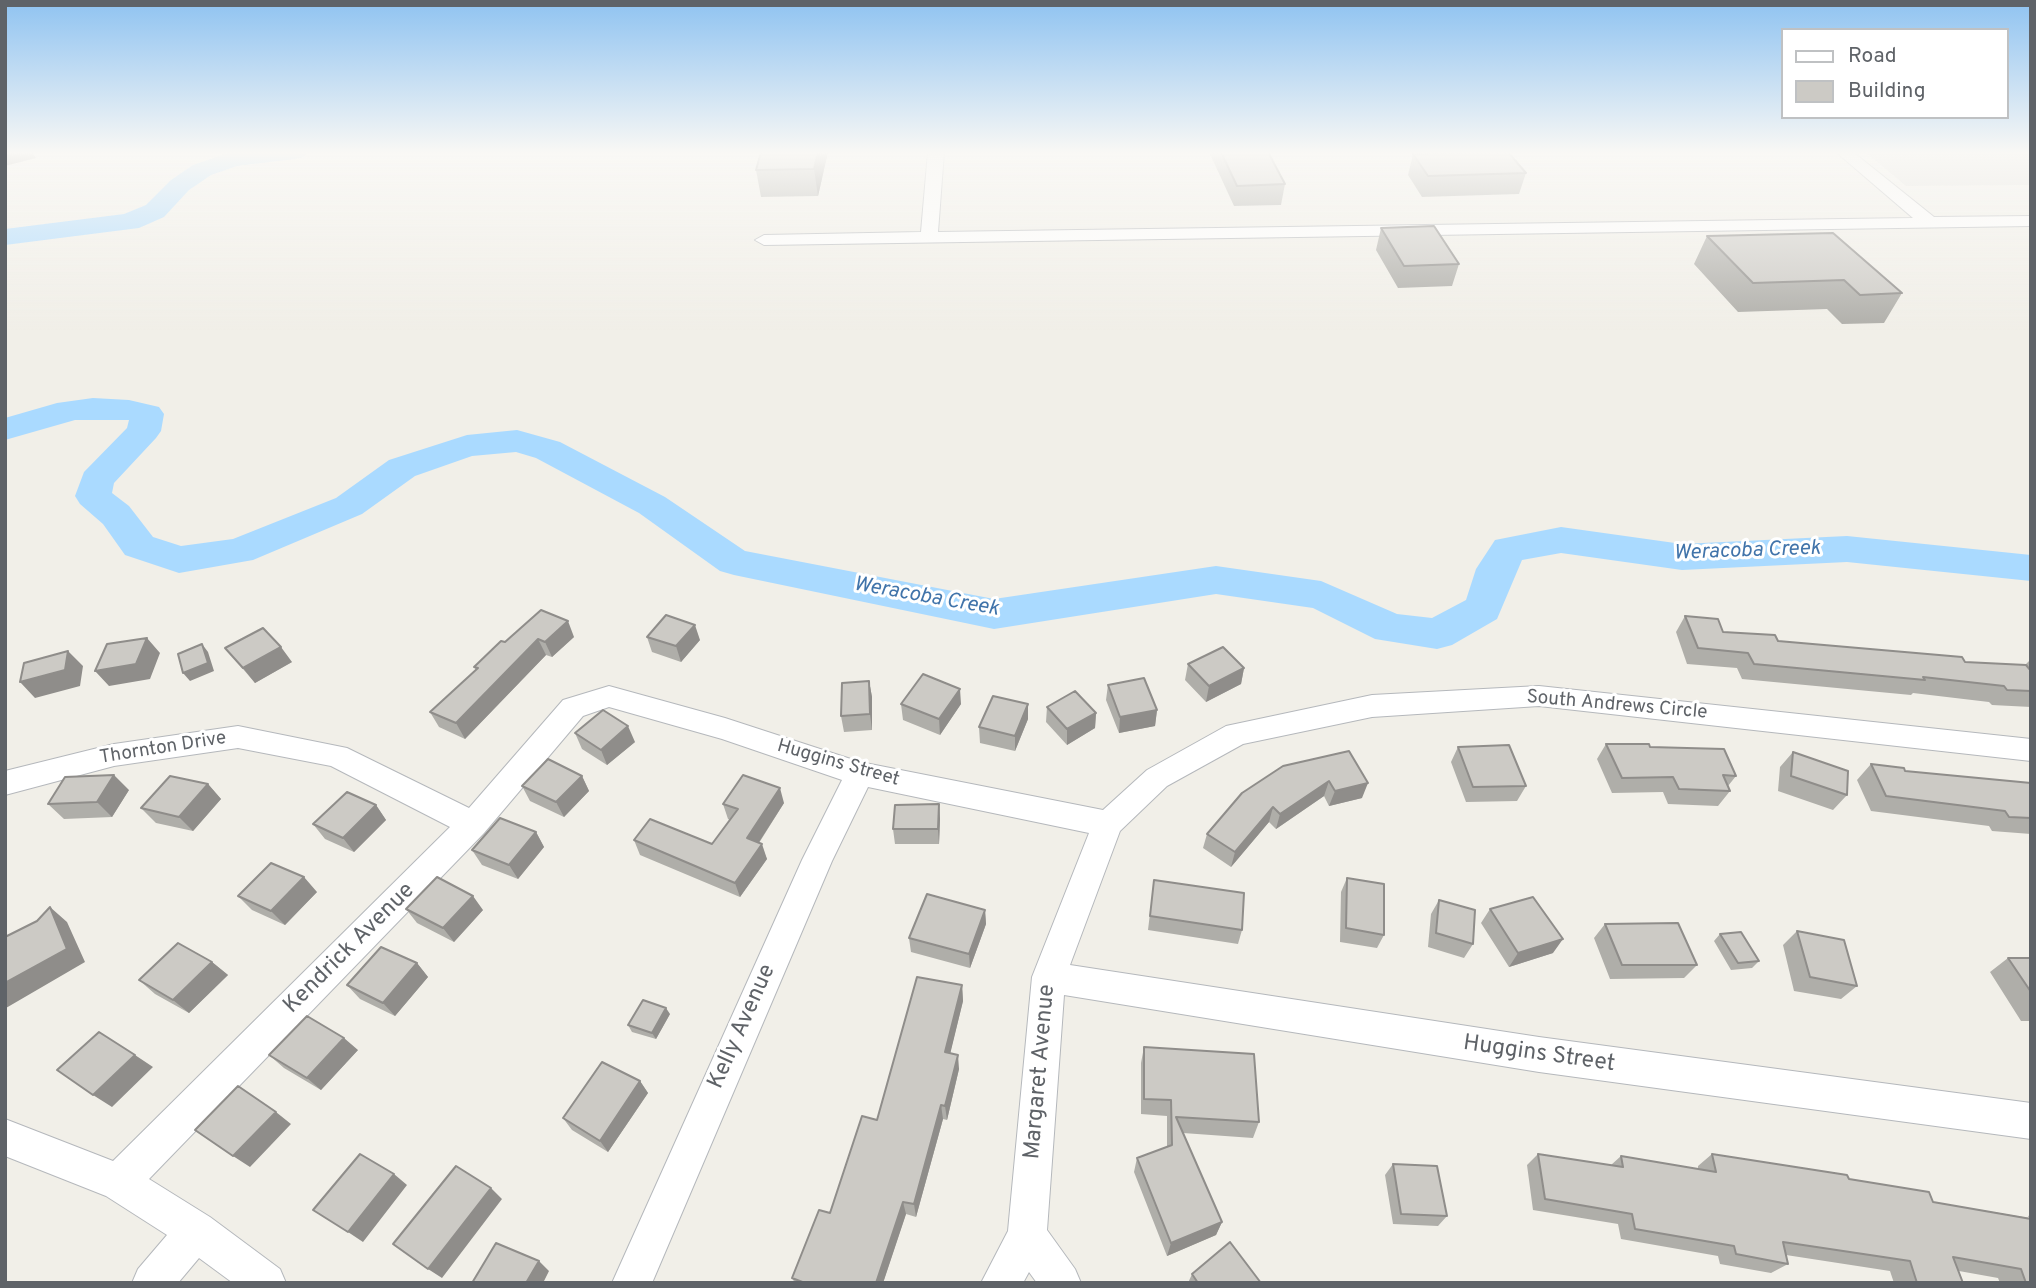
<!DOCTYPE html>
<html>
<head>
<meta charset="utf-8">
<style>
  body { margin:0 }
  #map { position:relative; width:2036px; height:1288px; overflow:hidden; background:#f1efe8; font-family:Overpass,sans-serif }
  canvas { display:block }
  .frame { position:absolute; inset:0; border:7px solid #5f6368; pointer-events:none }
  .legend { position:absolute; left:1781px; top:28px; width:228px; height:91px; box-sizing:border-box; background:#fff; border:2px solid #bfc1c3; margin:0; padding:9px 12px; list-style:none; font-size:21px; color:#5f6368 }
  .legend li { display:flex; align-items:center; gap:14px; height:35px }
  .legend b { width:35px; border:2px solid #bfc1c3 }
</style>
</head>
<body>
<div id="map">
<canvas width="2036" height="1288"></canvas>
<div class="frame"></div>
<ul class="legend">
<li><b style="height:9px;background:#fff"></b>Road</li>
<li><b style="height:19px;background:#cccac5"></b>Building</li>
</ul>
</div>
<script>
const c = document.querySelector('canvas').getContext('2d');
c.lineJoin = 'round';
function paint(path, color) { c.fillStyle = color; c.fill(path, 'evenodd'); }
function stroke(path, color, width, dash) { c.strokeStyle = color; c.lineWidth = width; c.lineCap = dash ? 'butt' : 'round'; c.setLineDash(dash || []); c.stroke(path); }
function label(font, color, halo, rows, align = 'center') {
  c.font = font + ' Overpass,sans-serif'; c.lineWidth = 6; c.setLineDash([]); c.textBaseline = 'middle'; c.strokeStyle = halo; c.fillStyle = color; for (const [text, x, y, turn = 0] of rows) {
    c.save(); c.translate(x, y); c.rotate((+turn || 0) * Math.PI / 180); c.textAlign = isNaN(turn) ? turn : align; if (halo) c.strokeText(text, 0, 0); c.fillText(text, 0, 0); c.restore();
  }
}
const industrial = new Path2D(`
  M1865 152H2031V185L1906 186Z`);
const river = new Path2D(`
  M231 152H307L304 157 295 159 237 166 211 175 189 190 164 217 139 228 5 245V229L124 214 146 205 171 180 193 165Z
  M93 398 129 400 159 407 164 414 161 431 156 438 114 483 112 493 129 506 153 537 181 546 233 539 336 498 389 460 467 435 517 430 560 442 665 497 745 551 994 599 1216 566 1321 581 1397 614 1432 618 1466 600 1476 569 1495 540 1561 527 1682 544 1847 536 2031 555V581L1847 562 1682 570 1561 553 1522 560 1497 619 1452 645 1437 649 1375 639 1313 608 1216 594 994 629 734 575 720 571 639 513 536 458 516 452 472 456 415 476 362 514 253 560 179 573 125 555 103 524 80 504 75 496 84 472 127 428 129 420H75L5 440V418L57 403Z`);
const minor = new Path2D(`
  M928 152H944L938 232 1913 218 1836 152H1853L1934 217 2031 216V226L764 245 755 240 764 235 921 232Z
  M609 686 725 718 860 762 1103 810 1147 770 1226 726 1372 695 1539 686 2031 739V761L1539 706 1372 717 1243 744 1167 786 1120 831 1070 965 1539 1037 2031 1103V1139L1539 1072 1064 995 1047 1230 1075 1269 1081 1283H1037L1029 1272 1023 1283H981L1008 1231 1032 977 1089 833 868 787 832 861 652 1283H612L802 860 842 780 722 739 609 707 583 716 484 833 149 1179 210 1217 280 1269 286 1283H233L199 1258 178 1283H132L138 1269 167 1235 106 1196 5 1156V1119L113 1161 450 827 331 766 238 748 114 766 5 795V771L114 744 238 726 347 748 469 808 563 700Z`);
const wall = new Path2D(`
  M828 152 818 196 761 197 756 170Z
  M1209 152H1268L1285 184 1281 205 1234 206Z
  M1413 154 1526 173 1519 194 1422 197 1408 175Z
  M1381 228 1459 264 1452 286 1398 288 1376 250Z
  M1707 236 1902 293 1884 323 1842 324 1827 309 1738 312 1694 264Z
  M1685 616 1723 632 1778 641 1965 662 2025 665 2031 659V707L1992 705 1989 702 1913 693 1911 695 1742 679 1737 668 1687 664 1676 632Z
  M574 637 552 657 546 655 465 739 439 727 430 712 476 670 474 667 505 642Z
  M647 637 700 640 681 662 652 652Z
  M225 648 292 662 255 683Z
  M1188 664 1244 668 1241 684 1206 702 1185 680Z
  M869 681 872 697V730L844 732 841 716Z
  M1108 685 1157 710 1155 726 1119 733 1106 700Z
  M901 704H961L940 735 903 720Z
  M1047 707 1096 713 1095 728 1067 745 1046 722Z
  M1028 719 1015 751 980 743 979 727Z
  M575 733 635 742 607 765 582 749Z
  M1606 744 1650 747 1736 776 1728 786 1730 791 1718 806 1668 804 1663 792 1612 793 1597 759Z
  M1458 747 1526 786 1517 801 1466 802 1451 762Z
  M1349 751 1362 798 1329 806 1324 796 1276 829 1269 822 1231 867 1203 848 1207 834Z
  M1793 752 1847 795 1833 810 1778 791 1780 767Z
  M1871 764 1905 771 2031 783V834L1992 831 1989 826 1871 811 1857 780Z
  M582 776 589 791 564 817 530 801 522 786Z
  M208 784 221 799 193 831 156 823 141 808Z
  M129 790 112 817 64 819 48 804Z
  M784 803 759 843 767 859 740 897 640 855 634 840 712 844 730 820 728 819 723 804Z
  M939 804 940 819 939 844H895L893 829Z
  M376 805 386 820 354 852 325 839 313 824Z
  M536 832 544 847 518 879 482 865 472 850Z
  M1347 878 1384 935 1377 948 1340 942 1341 892Z
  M1154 880 1242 930 1238 944 1148 930Z
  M317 892 285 925 252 910 238 896Z
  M1439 900 1473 944 1464 958 1428 947 1431 914Z
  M406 909 483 910 454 942 417 923Z
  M1490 909 1553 953 1509 967 1481 923Z
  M985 910 986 924 970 968 911 952 909 938Z
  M1605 924 1697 965 1684 978 1610 979 1594 938Z
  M1797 931 1857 986 1841 999 1794 991 1783 945Z
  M1720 934 1759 961 1752 968 1731 970 1714 941Z
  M2008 958H2031V1021H2021L1990 972Z
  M212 962 228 975 189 1013 155 994 139 980Z
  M417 963 428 977 395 1016 360 999 347 985Z
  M962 985 963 1001 950 1053 959 1069 947 1120 943 1119 916 1217 906 1214 883 1283H795L792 1278 830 1213 877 1120Z
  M670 1014 656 1039 632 1032 628 1025Z
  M1144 1047 1259 1122 1253 1138 1183 1133 1222 1222 1216 1235 1167 1256 1134 1172 1137 1158 1167 1147V1116L1141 1114V1063Z
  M358 1050 321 1090 284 1068 269 1055Z
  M640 1081 648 1093 608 1152 572 1130 563 1118Z
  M1538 1154 1611 1165 1621 1156 1698 1169V1166L1712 1154 1849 1179 1933 1202 2029 1218 2028 1216 2031 1215V1283H2000L1998 1278 1959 1271 1963 1283H1894L1890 1271 1786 1255 1788 1264 1771 1273 1720 1264 1718 1256 1621 1239 1618 1224 1533 1210 1527 1165Z
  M1393 1164 1447 1216 1438 1226 1393 1224 1385 1175Z
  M1192 1274 1261 1283H1188Z`);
const shadedWall = new Path2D(`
  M5 152H32L36 158 5 166Z
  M818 152H828L818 196 814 169Z
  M568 621 574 637 552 657 545 642Z
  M695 625 700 640 681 662 676 646Z
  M147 638 160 653 150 679 109 686 95 671Z
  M538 639 546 655 465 739 456 723Z
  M202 644 208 652 214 671 190 681 183 673Z
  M281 647 292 662 255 683 243 668Z
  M68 651 83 666 80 686 35 698 20 682Z
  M1244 668 1241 684 1206 702 1209 686Z
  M869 681 872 697V730L870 714Z
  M960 689 961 704 940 735 939 719Z
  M1028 704V719L1015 751V736Z
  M1157 710 1155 726 1119 733 1120 717Z
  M1096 713 1095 728 1067 745V729Z
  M628 726 635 742 607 765 601 750Z
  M114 775 129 790 112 817 97 802Z
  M582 776 589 791 564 817 556 802Z
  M1329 781 1324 796 1276 829 1280 814Z
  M1368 783 1362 798 1329 806 1335 791Z
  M208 784 221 799 193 831 179 817Z
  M780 788 784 803 752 853 747 838Z
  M939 804 940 819 939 844 938 829Z
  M376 805 386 820 354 852 343 838Z
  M1273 807 1269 822 1231 867 1235 852Z
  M536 832 544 847 518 879 509 865Z
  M762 844 767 859 740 897 735 883Z
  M304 877 317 892 285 925 271 911Z
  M473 896 483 910 454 942 443 928Z
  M50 907 67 922 85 962 6 1008 5 983Z
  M985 910 986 924 970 968 969 954Z
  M1563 939 1553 953 1509 967 1518 953Z
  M212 962 228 975 189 1013 173 1000Z
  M417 963 428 977 395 1016 383 1003Z
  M962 985 963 1001 947 1067 945 1052Z
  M666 1008 670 1014 656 1039 652 1033Z
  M344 1038 358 1050 321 1090 307 1078Z
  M135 1055 153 1067 112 1107 93 1095Z
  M958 1055 959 1069 947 1120 945 1106Z
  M640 1081 648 1093 608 1152 600 1141Z
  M941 1105 943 1119 916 1217 914 1204Z
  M276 1112 291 1124 250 1167 233 1156Z
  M394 1174 407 1185 363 1242 348 1232Z
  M491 1188 502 1199 442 1278 428 1269Z
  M903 1202 906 1214 883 1283H876Z
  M1222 1222 1216 1235 1167 1256 1171 1243Z
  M539 1261 549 1271 543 1283H526Z`);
const building = new Path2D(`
  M761 152H818L814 169 756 170Z
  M1221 152H1268L1285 184 1237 186Z
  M1508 152 1526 173 1428 176 1413 154Z
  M1434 226 1459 264 1404 266 1381 228Z
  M1833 233 1902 293 1860 295 1844 280 1753 283 1707 236Z
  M541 610 568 621 545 642 538 639 456 723 430 712 478 668 474 667 501 641 505 642Z
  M666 615 695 625 676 646 647 637Z
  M1685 616 1718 619 1723 632 1775 635 1778 641 1962 657 1965 662 2026 665 2031 671V691L2007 690 2004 686 1923 677 1925 680 1754 664 1748 653 1698 648Z
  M263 628 281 647 243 668 225 648Z
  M147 638 136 664 95 671 107 644Z
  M202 644 208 663 183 673 178 654Z
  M1223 647 1244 668 1209 686 1188 664Z
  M68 651 65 670 20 682 24 663Z
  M923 674 960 689 939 719 901 704Z
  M1144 678 1157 710 1120 717 1108 685Z
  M869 681 870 714 841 716 842 683Z
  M1075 691 1096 713 1067 729 1047 707Z
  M993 696 1028 704 1015 736 979 727Z
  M603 710 628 726 601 750 575 733Z
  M1606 744H1649L1650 747 1724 749 1736 776 1723 775 1730 791 1679 789 1673 777 1622 778Z
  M1509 745 1526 786 1473 787 1458 747Z
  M1349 751 1368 783 1335 791 1329 781 1280 814 1273 807 1235 852 1207 834 1242 793 1283 766Z
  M1793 752 1848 771 1847 795 1791 776Z
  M548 759 582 776 556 802 522 786Z
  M1871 764 1904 768 1905 771 2031 783V818L2009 817 2005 811 1886 796Z
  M114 775 97 802 48 804 65 777Z
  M743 775 780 788 747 838 762 844 735 883 634 840 650 819 712 844 738 809 723 804Z
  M170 776 208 784 179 817 141 808Z
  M347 792 376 805 343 838 313 824Z
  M939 804 938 829H893L895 805Z
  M500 818 536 832 509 865 472 850Z
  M271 863 304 877 271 911 238 896Z
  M437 877 473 896 443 928 406 909Z
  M1347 878 1384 884V935L1346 928Z
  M1154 880 1244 893 1242 930 1150 916Z
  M927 894 985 910 969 954 909 938Z
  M1533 897 1563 939 1518 953 1490 909Z
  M1439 900 1475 910 1473 944 1436 933Z
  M50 907 67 949 5 983V937L37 921Z
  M1678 923 1697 965H1622L1605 924Z
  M1797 931 1844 940 1857 986 1810 977Z
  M1741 932 1759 961 1738 963 1720 934Z
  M178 943 212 962 173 1000 139 980Z
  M381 947 417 963 383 1003 347 985Z
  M2008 958H2031V992Z
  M917 977 962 985 945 1052 958 1055 945 1106 941 1105 914 1204 903 1202 876 1283H805L792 1278 819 1210 830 1213 862 1116 877 1120Z
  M643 1000 666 1008 652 1033 628 1025Z
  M307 1016 344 1038 307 1078 269 1055Z
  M99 1032 135 1055 93 1095 57 1070Z
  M1144 1047 1254 1054 1259 1122 1176 1117 1222 1222 1171 1243 1137 1158 1172 1145 1171 1100 1144 1099Z
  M602 1062 640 1081 600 1141 563 1118Z
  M238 1086 276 1112 233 1156 195 1130Z
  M360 1154 394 1174 348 1232 313 1210Z
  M1538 1154 1623 1167 1621 1156 1716 1172 1712 1154 1847 1175 1849 1179 1929 1192 1933 1202 2031 1219V1283H2026L2021 1269 1953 1257 1963 1283H1917L1910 1261 1783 1242 1788 1264 1736 1254 1734 1246 1635 1229 1632 1214 1545 1199Z
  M1393 1164 1437 1166 1447 1216 1401 1214Z
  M456 1166 491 1188 428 1269 393 1244Z
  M1230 1242 1261 1283H1198L1192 1274Z
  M496 1243 539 1261 526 1283H472Z`);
const streetNames = [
  ["South Andrews Circle",1617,706,5],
  ["Thornton Drive",163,749,-9],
  ["Huggins Street",838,764,16]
];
const waterNames = [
  ["Weracoba Creek",1747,552,-2],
  ["Weracoba Creek",926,598,10]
];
const nearStreetnames = [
  ["Kendrick Avenue",350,949,-45],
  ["Kelly Avenue",743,1027,-66],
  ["Huggins Street",1539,1055,8],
  ["Margaret Avenue",1041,1072,-85]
];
paint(industrial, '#e0deda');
paint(river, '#aadaff');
stroke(minor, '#b5b8bc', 2);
paint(minor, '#fff');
paint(wall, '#afaea9');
paint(shadedWall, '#8f8d8a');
paint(building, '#cccac5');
stroke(building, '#8f8d8a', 2);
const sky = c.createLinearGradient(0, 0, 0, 332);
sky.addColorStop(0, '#8fc3f1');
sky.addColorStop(0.46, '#f9f8f5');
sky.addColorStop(1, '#f9f8f500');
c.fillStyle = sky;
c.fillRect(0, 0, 2036, 332);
label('19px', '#5f6368', '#fff', streetNames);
label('italic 21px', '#4174aa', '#fff', waterNames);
label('23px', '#5f6368', '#fff', nearStreetnames);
</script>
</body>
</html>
